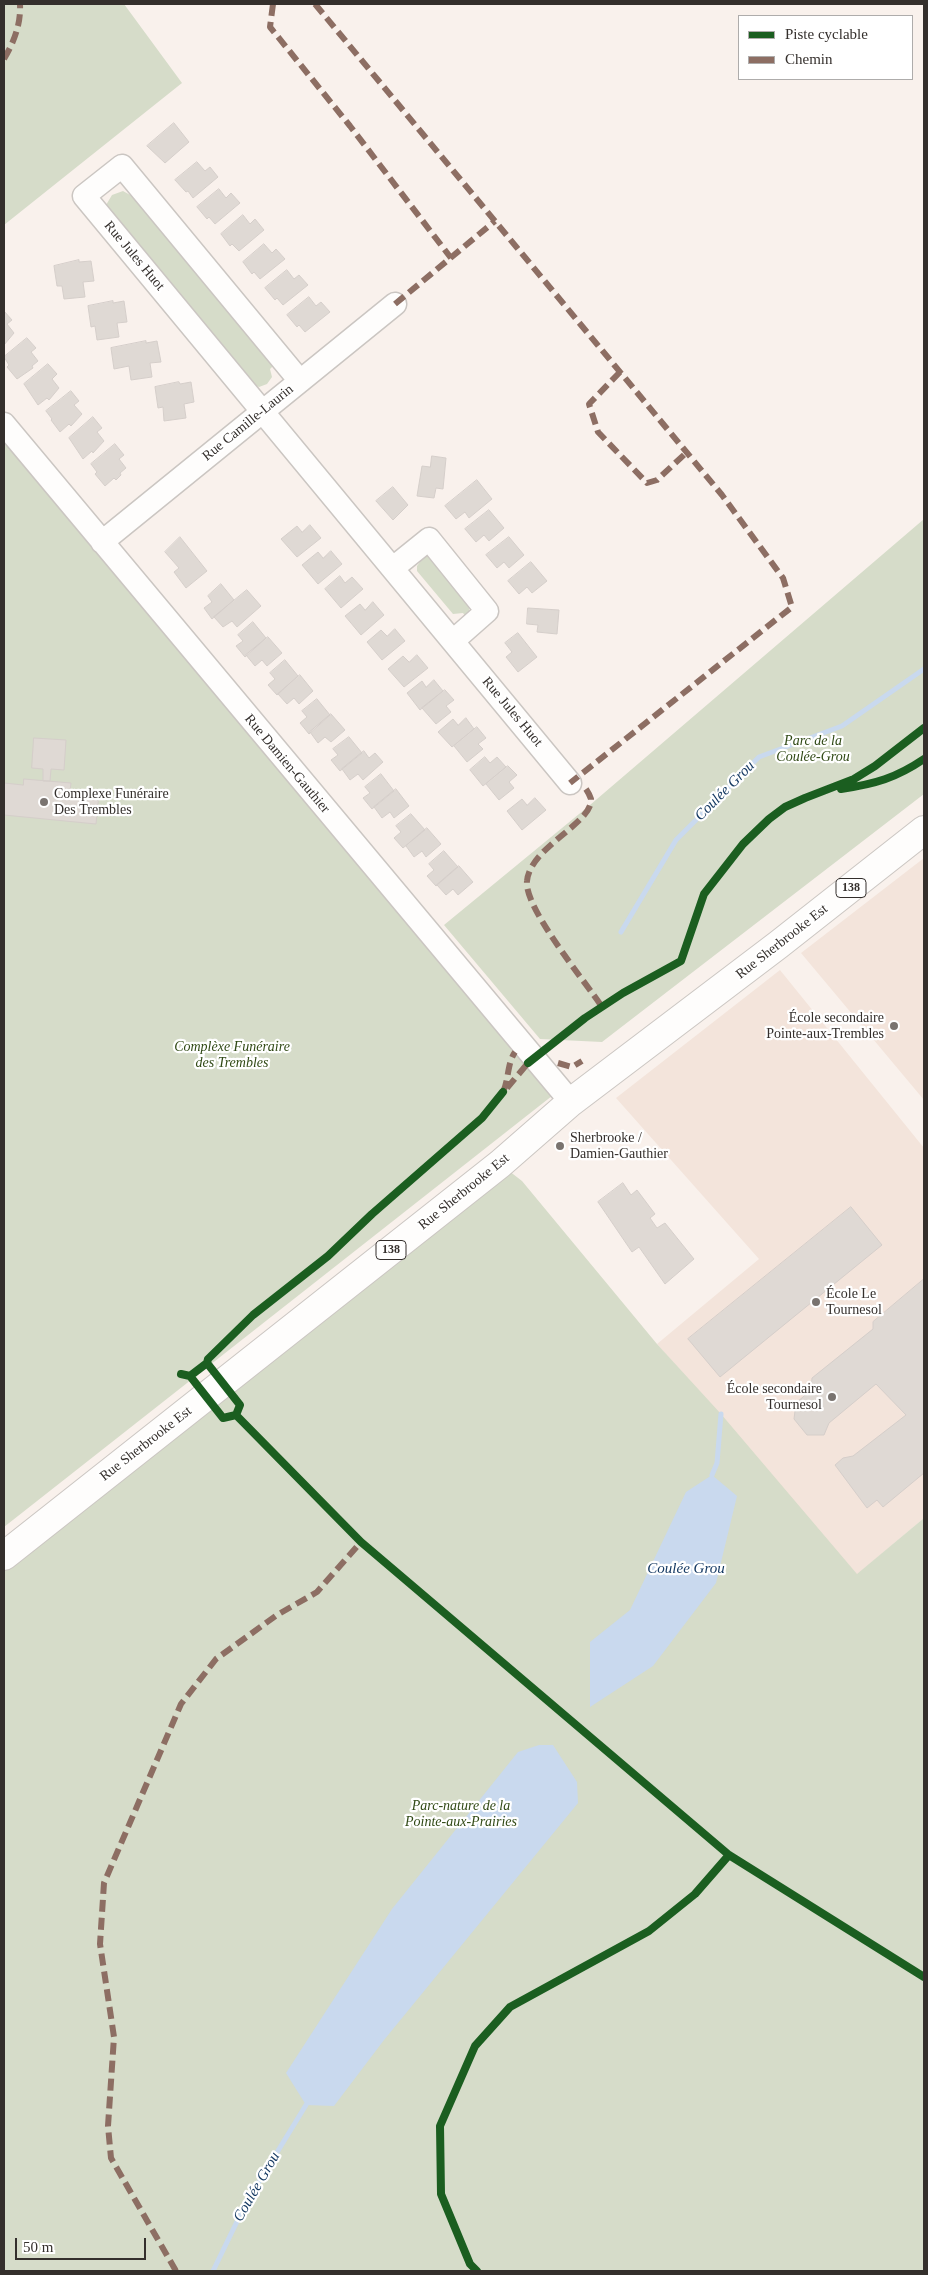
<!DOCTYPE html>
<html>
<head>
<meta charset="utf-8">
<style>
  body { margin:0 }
  #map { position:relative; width:928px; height:2275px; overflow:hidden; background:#f9f1ec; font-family:"Times New Roman",serif }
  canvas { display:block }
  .frame { position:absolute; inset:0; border:5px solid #342f2c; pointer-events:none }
  .legend { position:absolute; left:738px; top:15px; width:175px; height:65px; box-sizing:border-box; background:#fff; border:1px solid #aeacab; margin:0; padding:6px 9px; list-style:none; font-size:15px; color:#342f2c }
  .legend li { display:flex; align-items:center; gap:10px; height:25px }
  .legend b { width:25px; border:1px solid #aeacab }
  .scale { position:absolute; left:15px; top:2238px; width:131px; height:22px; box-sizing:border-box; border:2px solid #342f2c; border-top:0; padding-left:6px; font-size:15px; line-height:18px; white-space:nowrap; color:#342f2c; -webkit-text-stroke:4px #fff; paint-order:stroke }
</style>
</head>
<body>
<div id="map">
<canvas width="928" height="2275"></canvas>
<div class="frame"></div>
<ul class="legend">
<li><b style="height:6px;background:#1b5e20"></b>Piste cyclable</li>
<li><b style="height:6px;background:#8d6e63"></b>Chemin</li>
</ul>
<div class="scale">50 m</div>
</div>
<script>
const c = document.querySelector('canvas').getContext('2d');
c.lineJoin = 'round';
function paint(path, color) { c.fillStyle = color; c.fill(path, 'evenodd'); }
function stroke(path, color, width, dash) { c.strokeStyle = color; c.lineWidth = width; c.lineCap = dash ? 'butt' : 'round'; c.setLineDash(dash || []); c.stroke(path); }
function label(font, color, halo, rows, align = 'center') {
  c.font = font + ' "Times New Roman",serif'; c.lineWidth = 4.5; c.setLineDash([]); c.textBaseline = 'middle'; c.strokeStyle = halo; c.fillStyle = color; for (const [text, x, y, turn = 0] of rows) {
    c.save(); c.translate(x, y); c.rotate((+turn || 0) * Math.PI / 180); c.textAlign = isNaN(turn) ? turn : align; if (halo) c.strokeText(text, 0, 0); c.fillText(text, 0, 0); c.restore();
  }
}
const built = new Path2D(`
  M924 858V1100L801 953Z
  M780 970 924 1148V1518L857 1575 657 1344 759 1259 616 1098Z`);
const green = new Path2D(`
  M4 4H124L182 83 4 225Z
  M123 191 132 196 273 366 270 369 272 377 267 384 259 387 255 385 106 205 112 195Z
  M4 427 557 1092 4 1527Z
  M924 519V794L602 1042 540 1039 444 925 590 805Z
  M426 555 429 556 470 604 469 612 466 617 463 613 453 614 417 571V566L420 562 417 559Z
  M500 1164 522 1181 657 1344 721 1414 857 1574 924 1518V2271H4V1556Z`);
const water = new Path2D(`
  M712 1475 737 1496 716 1583 653 1666 590 1707V1642L630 1610 686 1492Z
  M539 1745H553L577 1782 578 1803 384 2040 334 2106 306 2105 286 2073 392 1909 518 1752Z`);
const stream = new Path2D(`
  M621 932 676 840 759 757 842 726 924 669
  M712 1475 717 1463 721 1414
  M213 2271 246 2203 306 2105`);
const building = new Path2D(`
  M174 123 189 142 165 163 147 146Z
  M197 162 205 171 210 167 218 177 193 198 188 191 186 192 175 180Z
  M219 189 226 198 231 193 240 203 215 224 209 217 207 219 197 207Z
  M243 215 250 224 255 219 264 230 239 251 232 244 230 246 221 234Z
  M264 244 272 253 276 249 285 259 260 279 254 272 252 274 243 262Z
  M79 260V262L91 261 94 281 83 282 85 297 64 299 62 286H57L54 266Z
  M287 270 294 279 299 275 308 285 283 305 277 298 275 300 265 288Z
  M309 297 316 306 321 302 330 312 305 332 299 325 297 327 287 315Z
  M113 301V303L124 301 127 322 117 323 119 337 97 340 95 326 91 327 88 306Z
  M4 311 12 320 7 324 14 333 4 345Z
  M27 338 36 348 31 352 38 361 32 366 33 368 17 379 7 367 9 365 4 357Z
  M146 341V343L157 341 161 362 150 363 152 377 131 380 129 366 114 369 111 348Z
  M48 364 57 374 52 379 59 388 49 400 47 398 38 405 24 384Z
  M179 382 180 384 191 382 194 402 184 404 186 418 164 421 163 407 158 408 155 387Z
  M71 391 79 401 74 405 82 414 71 426 69 424 60 432 51 420 52 419 46 411Z
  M93 417 102 428 97 432 104 441 93 453 92 451 83 459 69 438Z
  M115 444 124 455 119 459 126 468 120 473 121 475 116 480 114 478 105 486 95 474 97 472 91 464Z
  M432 456 446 458 443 489 436 488 434 498 417 496 422 466 430 467Z
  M477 480 492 499 469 518 465 512 456 519 445 506Z
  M393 487 408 505 393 520 376 501Z
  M489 510 504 528 489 541 484 535 476 542 465 529Z
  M310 525 321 538 297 557 281 539 297 526 302 532Z
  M180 537 207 571 186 588 174 572 179 568 165 552Z
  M509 537 524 555 509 568 504 562 497 568 486 555Z
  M331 551 342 564 318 584 302 565 318 552 323 558Z
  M531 562 547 581 532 593 527 587 519 594 508 581Z
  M340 576 345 583 352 577 363 589 341 608 325 589Z
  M221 584 234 600 212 619 204 608 212 602 208 596Z
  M247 590 261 606 237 627 232 621 223 627 214 617Z
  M373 602 384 615 361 635 345 616 360 604 365 610Z
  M528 608 559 610 557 634 537 632 538 625 527 624Z
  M253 622 266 638 245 657 236 646 243 641 238 635Z
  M395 629 405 641 382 660 367 642 381 630 387 636Z
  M518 633 537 657 518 672 506 657 512 652 505 643Z
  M268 637 282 653 267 666 262 660 255 666 246 655Z
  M417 655 428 668 404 687 388 669 403 656 409 662Z
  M285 660 298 676 277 695 268 685 275 679 270 673Z
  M300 675 313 691 299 704 294 698 287 704 278 694Z
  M434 680 443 691 420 710 407 693 422 681 426 687Z
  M445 690 454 700 446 706 451 712 436 724 422 708Z
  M317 699 330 715 309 734 300 723 307 717 302 711Z
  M331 714 345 730 331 742 325 737 318 743 310 732Z
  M466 718 474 729 452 747 438 732 453 719 458 725Z
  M477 727 486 738 478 744 483 749 467 762 454 746Z
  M349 737 362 753 340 771 331 760 338 755 333 749Z
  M34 738 66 740 64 770 51 769 50 781H43V769L32 768Z
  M364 751 369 758 375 753 383 762 363 780 358 774 350 780 342 769Z
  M485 757 490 763 497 757 506 767 483 786 470 770Z
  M508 766 517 775 509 782 514 788 499 800 486 784Z
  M381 774 394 791 372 809 363 798 370 793 365 787Z
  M24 779 71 783 70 791 99 794 96 824 4 815V783L23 785Z
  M396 789 409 806 394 818 390 812 382 818 374 807Z
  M535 798 546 810 522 830 507 811 522 799 527 805Z
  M411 814 425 830 403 848 394 838 401 832 396 826Z
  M427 828 441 844 426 857 422 851 414 857 406 846Z
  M444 851 458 867 436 886 427 876 434 870 429 864Z
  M459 866 473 882 458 895 453 889 446 895 437 885Z
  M623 1183 631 1195 637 1190 655 1214 650 1218 657 1228 665 1223 694 1259 665 1284 639 1247 632 1252 598 1202Z
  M851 1207 882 1245 720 1377 688 1339Z
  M924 1279V1473L883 1507 877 1500 867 1508 835 1465 843 1458 853 1456 906 1415 876 1384 829 1423 824 1435H807L794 1419 796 1403 811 1390 812 1378 873 1329V1322Z`);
const minor = new Path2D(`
  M300 381 122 166 84 196 570 783
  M4 424 571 1102
  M102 542 395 304
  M393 568 429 539 487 611 453 641`);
const major = new Path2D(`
  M4 1556 500 1164 571 1102 778 945 924 830`);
const quiet = new Path2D(`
  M273 4 270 27 350 126 451 258
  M315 4 722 495 783 578 792 607 570 783
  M4 59C14 42 21 24 20 4
  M395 304 495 221
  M620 372 589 404 598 432 647 483 657 480 687 452
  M586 789C588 792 590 796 591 799 593 823 530 847 527 881 524 908 585 981 602 1007
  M558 1063 572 1067 582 1061
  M507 1088 528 1063
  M503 1092C509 1079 507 1064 515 1052
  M176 2271 111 2158 108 2126 114 2037 100 1944 104 1883 181 1704 216 1659 277 1615 317 1592 361 1542`);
const cycleway = new Path2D(`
  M841 789C875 784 896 778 924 759
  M528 1063 585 1018 623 993 681 961 704 894 743 844 769 819 785 807 805 798 854 779 875 766 924 728
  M207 1363 240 1405 236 1415
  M181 1374 190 1376 207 1363 208 1359 253 1315 328 1256 372 1214 482 1118 503 1092
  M190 1376 223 1418 236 1415 361 1542 729 1855 924 1977
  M477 2271 470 2264 441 2194 440 2126 475 2046 510 2007 649 1931 695 1894 729 1855`);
const markers = [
  [44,802,5,"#79736f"],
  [894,1026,5,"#79736f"],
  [560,1146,5,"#79736f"],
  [816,1302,5,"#79736f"],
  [832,1397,5,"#79736f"]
];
const shields = [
  [851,888,30],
  [391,1250,30]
];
const shieldNames = [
  ["138",851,888],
  ["138",391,1250]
];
const streetNames = [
  ["Rue Jules Huot",134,256,50],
  ["Rue Camille-Laurin",248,423,-39],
  ["Rue Jules Huot",512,712,50],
  ["Rue Damien-Gauthier",287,764,50],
  ["Rue Sherbrooke Est",782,942,-38],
  ["Rue Sherbrooke Est",464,1192,-39],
  ["Rue Sherbrooke Est",146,1444,-38]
];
const parkNames = [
  ["Parc de la",813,741],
  ["Coulée-Grou",813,757],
  ["Complèxe Funéraire",232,1047],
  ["des Trembles",232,1063],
  ["Parc-nature de la",461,1806],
  ["Pointe-aux-Prairies",461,1822]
];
const poiNames = [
  ["Complexe Funéraire",54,794],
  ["Des Trembles",54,810],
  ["École secondaire",884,1018,"right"],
  ["Pointe-aux-Trembles",884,1034,"right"],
  ["Sherbrooke /",570,1138],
  ["Damien-Gauthier",570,1154],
  ["École Le",826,1294],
  ["Tournesol",826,1310],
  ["École secondaire",822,1389,"right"],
  ["Tournesol",822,1405,"right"]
];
const waterNames = [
  ["Coulée Grou",725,791,-45],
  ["Coulée Grou",686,1569],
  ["Coulée Grou",257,2187,-60]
];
paint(built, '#f3e4db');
paint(green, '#d6dcc9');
paint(water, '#c9d9ee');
stroke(stream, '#c9d9ee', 5);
paint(building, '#dfd9d4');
stroke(building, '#d5ceca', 1);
stroke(minor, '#cbc6c2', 25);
stroke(major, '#cbc6c2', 30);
stroke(minor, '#fefdfc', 22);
stroke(major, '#fefdfc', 28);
stroke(quiet, '#8d6e63', 6, [12, 6]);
stroke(cycleway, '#1b5e20', 8);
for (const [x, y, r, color] of markers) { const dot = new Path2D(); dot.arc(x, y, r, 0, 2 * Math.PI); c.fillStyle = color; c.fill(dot); stroke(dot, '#fff', 2); }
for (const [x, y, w] of shields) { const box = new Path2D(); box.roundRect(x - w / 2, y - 9.5, w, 19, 4); c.fillStyle = '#fff'; c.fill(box); stroke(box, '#342f2c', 1); }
label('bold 12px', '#342f2c', null, shieldNames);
label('14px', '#342f2c', '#fff', streetNames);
label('italic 14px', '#304915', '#fff', parkNames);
label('14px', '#342f2c', '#fff', poiNames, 'left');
label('italic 15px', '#163a63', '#fff', waterNames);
</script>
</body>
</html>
